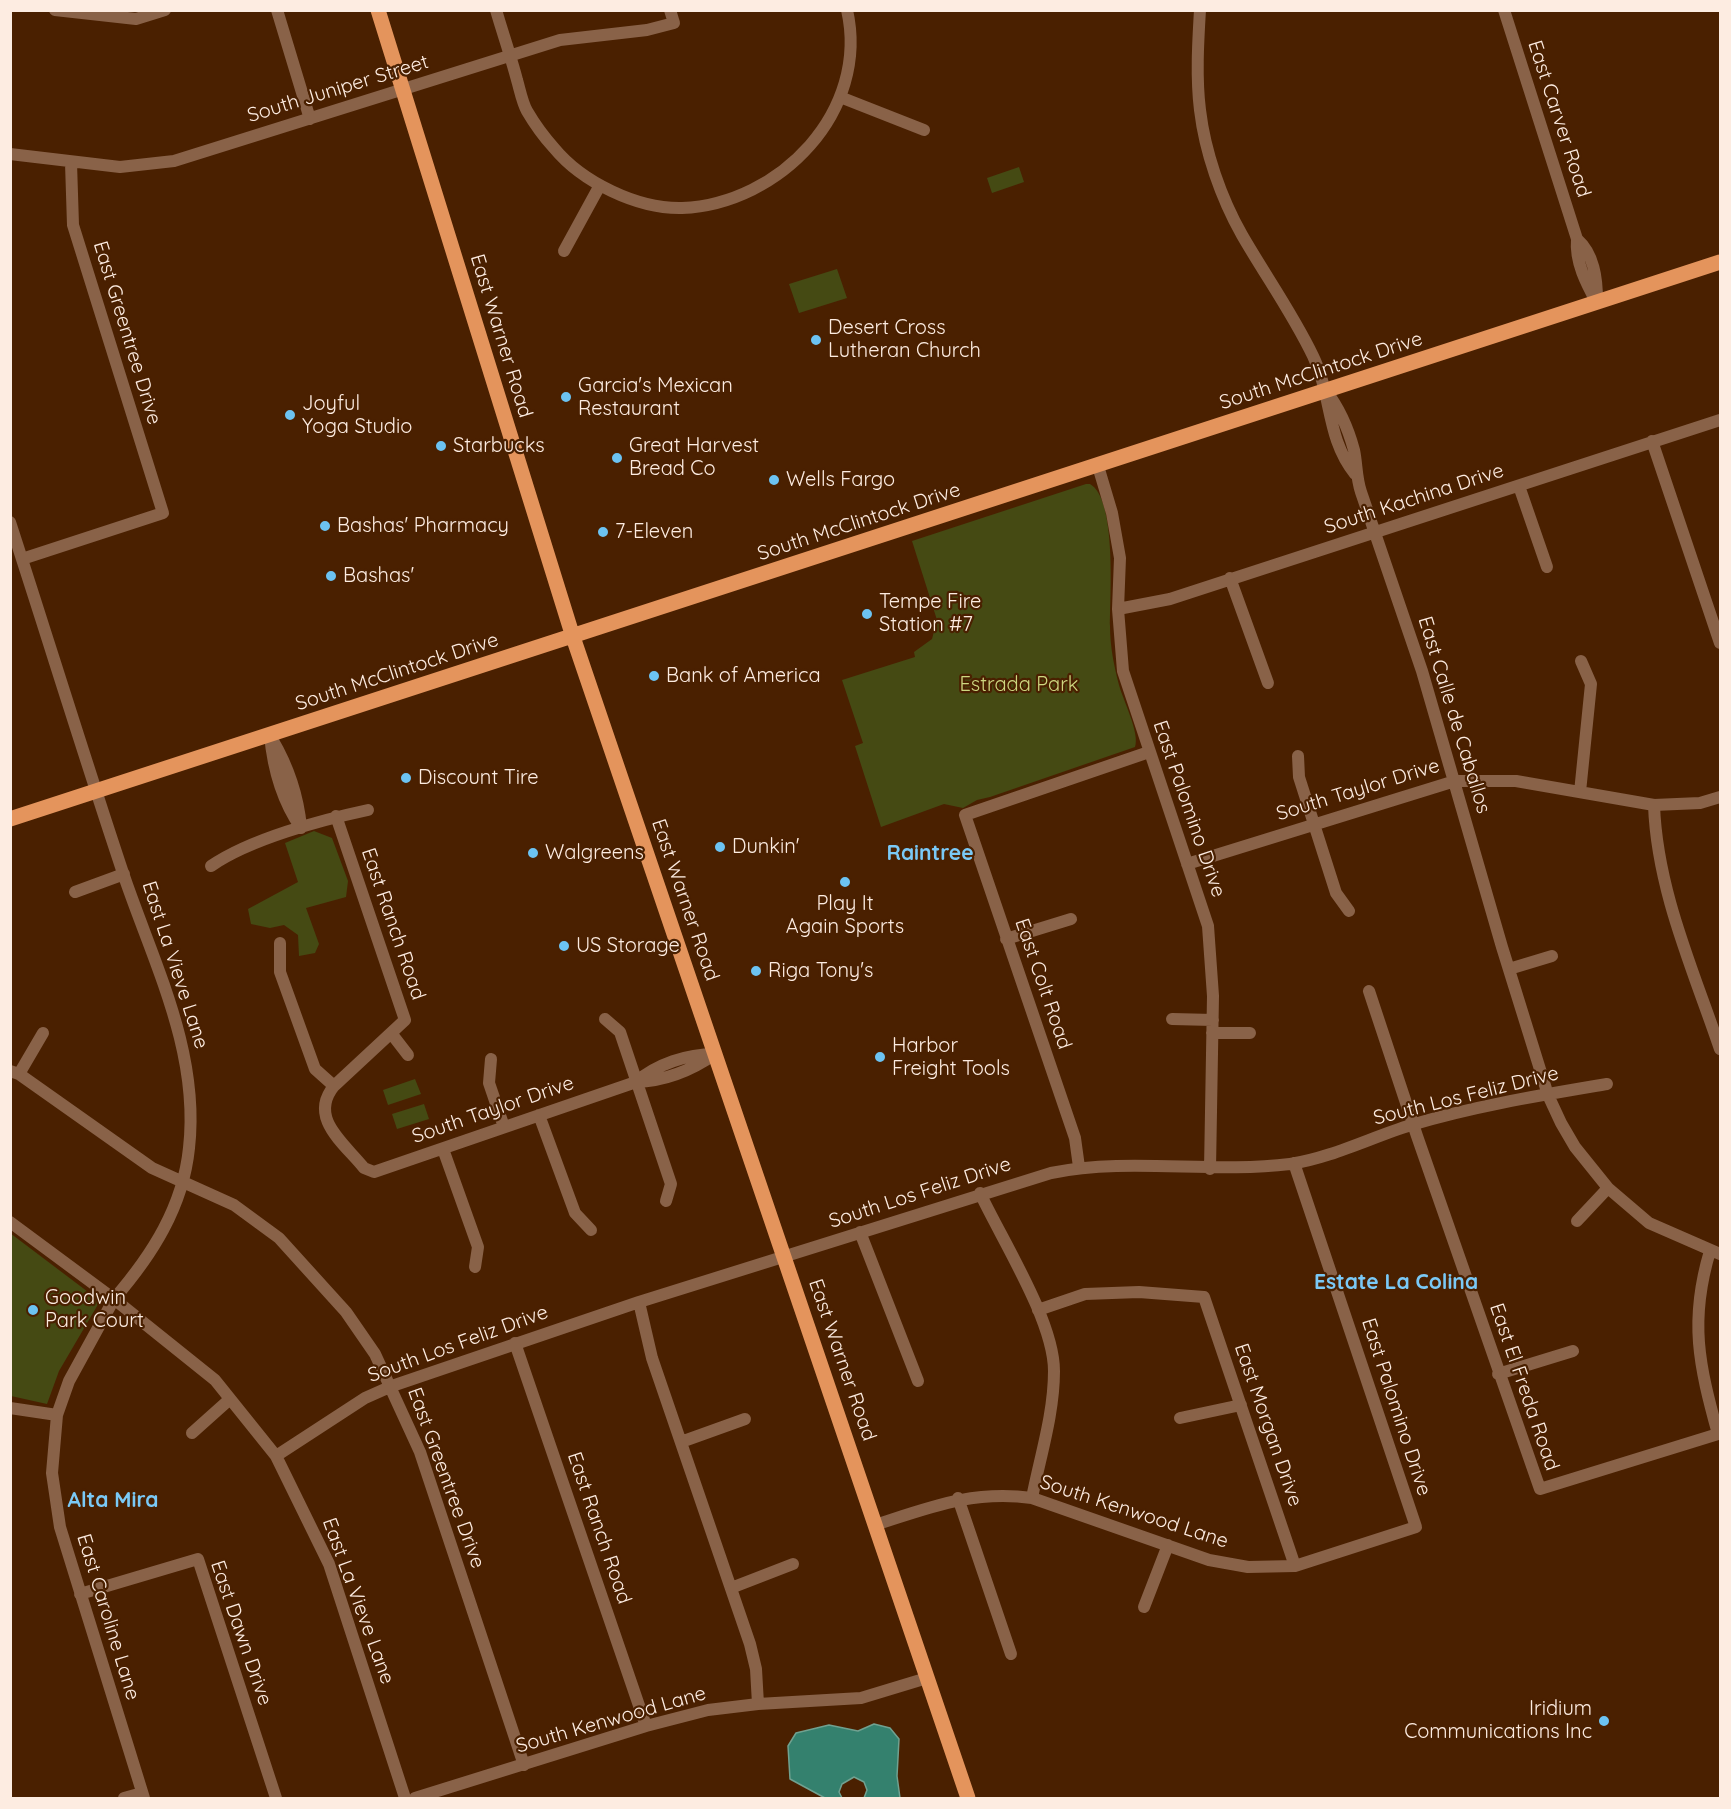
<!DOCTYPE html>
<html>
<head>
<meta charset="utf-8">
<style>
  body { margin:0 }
  #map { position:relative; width:1731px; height:1809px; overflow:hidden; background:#4a2000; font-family:Quicksand,sans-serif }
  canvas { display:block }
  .frame { position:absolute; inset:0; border:12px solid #fdece1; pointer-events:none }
</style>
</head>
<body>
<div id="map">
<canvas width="1731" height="1809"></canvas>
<div class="frame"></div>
</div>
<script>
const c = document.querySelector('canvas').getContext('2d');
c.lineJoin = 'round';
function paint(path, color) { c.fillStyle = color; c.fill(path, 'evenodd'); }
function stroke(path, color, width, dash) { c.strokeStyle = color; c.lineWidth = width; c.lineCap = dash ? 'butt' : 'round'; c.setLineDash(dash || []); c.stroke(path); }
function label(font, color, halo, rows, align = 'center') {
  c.font = font + ' Quicksand,sans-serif'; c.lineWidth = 4.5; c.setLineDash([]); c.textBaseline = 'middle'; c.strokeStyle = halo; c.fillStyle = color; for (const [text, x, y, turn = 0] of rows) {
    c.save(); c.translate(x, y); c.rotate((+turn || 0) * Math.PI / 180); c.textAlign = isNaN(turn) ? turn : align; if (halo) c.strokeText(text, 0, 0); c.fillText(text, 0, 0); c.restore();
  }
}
const green = new Path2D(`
  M1019 167 1024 182 992 193 987 178Z
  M837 269 847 298 799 313 789 284Z
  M1086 484H1090C1117 499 1110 597 1110 626 1110 646 1114 666 1119 685 1123 700 1140 733 1135 747L990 797 977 800 963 808 944 804 881 827 855 746 863 743 842 680 915 657 914 652 932 639 937 620 912 541Z
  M314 831 332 838 348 881 346 897 306 908 319 944 315 953 299 956 298 935 284 925 270 928 251 924 248 909 298 882 285 843Z
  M415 1079 421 1094 388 1105 383 1090Z
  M424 1104 429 1119 397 1129 392 1114Z
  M10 1233 100 1301 59 1371 47 1404 11 1396Z`);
const water = new Path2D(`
  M874 1724 890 1728 899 1739 897 1776 900 1798H864L867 1790 864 1782 854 1777 842 1784 839 1792 842 1798H825L790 1779 788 1746 796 1733 829 1725 858 1731Z`);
const minor = new Path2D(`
  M55 10 136 19 165 10
  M277 10 310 119
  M496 10C503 34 511 57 517 80 520 90 522 102 527 111 534 123 544 137 554 148 582 182 637 209 682 208 780 204 870 111 847 10
  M1200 10C1198 43 1196 78 1200 110 1205 152 1221 198 1242 235 1265 275 1293 314 1313 356 1332 395 1326 438 1355 474
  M1504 10 1577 239C1575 262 1586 283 1597 303
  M840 97 924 130
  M10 154 120 167 174 161 560 40 647 30 674 23 670 10
  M1577 239C1594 254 1597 278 1597 301
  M564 251 599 187
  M1326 391C1340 409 1348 428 1354 450 1357 464 1356 477 1361 492L1422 671 1502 947 1548 1095 1561 1123 1575 1147 1608 1188 1649 1223 1720 1254
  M1652 441 1720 643
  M1098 466 1112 513 1120 558 1118 609 1123 671 1208 926 1213 996 1210 1169
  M1519 486 1547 567
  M10 522C48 639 84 756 123 873 153 962 200 1051 189 1148 183 1207 152 1255 114 1299L215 1380 276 1456 329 1564 405 1798
  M22 559 163 513 73 225 71 163
  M1230 578 1268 683
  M1118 609 1170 599 1720 420
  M270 735C273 768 283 802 301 828
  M272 739C288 766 298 796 301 827
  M1298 756 1299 777 1336 893 1349 911
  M1580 792 1591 684 1581 661
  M1654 805C1657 890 1693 969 1720 1049
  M1187 864 1455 781H1516L1654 805 1700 803 1720 797
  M211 866C250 839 321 820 368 810
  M75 892 124 874
  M1006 939 1071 919
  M280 943V972L315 1069 334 1086C308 1118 344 1143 364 1168L374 1172 636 1082C664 1081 692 1070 715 1054
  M1509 969 1552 956
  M1369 991 1417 1136 1540 1489 1718 1434C1699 1365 1689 1321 1710 1251
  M605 1019 620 1032 671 1184 666 1201
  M1172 1019 1213 1020
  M391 1033 408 1055
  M1212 1033H1250
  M491 1059 489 1083 504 1127
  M10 1071 19 1074 152 1168 234 1205 279 1238 346 1312 375 1354 420 1452 524 1765
  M19 1074 43 1033
  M636 1082C657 1064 687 1054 715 1054
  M334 1086 405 1020 336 816
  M539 1115 575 1213 591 1230
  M443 1149 478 1247 475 1267
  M1079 1167 1075 1138 965 815 1149 752
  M980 1193C1002 1240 1054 1321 1054 1371 1054 1414 1040 1457 1032 1498
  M1577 1221 1608 1188
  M10 1222 114 1299 69 1381 57 1415 52 1473 60 1527 144 1798
  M860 1232 918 1381
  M639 1302 652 1358 750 1644 756 1669 758 1704
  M1038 1310 1085 1294 1139 1292 1204 1297 1295 1566
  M515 1343 646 1726
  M1498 1374 1573 1351
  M10 1408 57 1415
  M1180 1418 1241 1405
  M192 1433 230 1399
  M681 1442 745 1419
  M276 1456 365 1398 392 1386 639 1302 1051 1173C1130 1157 1210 1174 1290 1164 1331 1158 1372 1137 1411 1125 1474 1106 1542 1095 1607 1084
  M958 1498 1011 1654
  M875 1525C931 1507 973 1490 1032 1498L1209 1560 1248 1567 1295 1566 1416 1527 1294 1163
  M731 1588 793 1564
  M80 1594 198 1559 276 1798
  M1144 1607 1168 1545
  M124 1798 142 1793
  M415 1798 646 1726 708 1710 758 1704 861 1698 927 1678`);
const major = new Path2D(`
  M378 10 573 637 968 1798
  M10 819 1720 262`);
const markers = [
  [816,340,6,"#6cc3f2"],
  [566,397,6,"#6cc3f2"],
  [290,415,6,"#6cc3f2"],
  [441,446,6,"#6cc3f2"],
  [617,458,6,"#6cc3f2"],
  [774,480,6,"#6cc3f2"],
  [325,526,6,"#6cc3f2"],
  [603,532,6,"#6cc3f2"],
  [331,576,6,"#6cc3f2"],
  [867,614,6,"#6cc3f2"],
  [654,676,6,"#6cc3f2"],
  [406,778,6,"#6cc3f2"],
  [720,847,6,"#6cc3f2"],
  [533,853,6,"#6cc3f2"],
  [845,882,6,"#6cc3f2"],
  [564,946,6,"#6cc3f2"],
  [756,971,6,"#6cc3f2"],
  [880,1057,6,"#6cc3f2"],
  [33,1310,6,"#6cc3f2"],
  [1604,1721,6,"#6cc3f2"]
];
const streetNames = [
  ["South Juniper Street",338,89,-17],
  ["East Carver Road",1559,119,72],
  ["East Greentree Drive",127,333,73],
  ["East Warner Road",501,336,73],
  ["South McClintock Drive",1321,371,-18],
  ["South Kachina Drive",1414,499,-18],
  ["South McClintock Drive",859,522,-18],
  ["South McClintock Drive",397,672,-18],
  ["East Calle de Caballos",1454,715,73],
  ["South Taylor Drive",1358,790,-17],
  ["East Palomino Drive",1189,809,71],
  ["East Warner Road",685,900,71],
  ["East Ranch Road",393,924,71],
  ["East La Vieve Lane",175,965,72],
  ["East Colt Road",1043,984,71],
  ["South Los Feliz Drive",1466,1096,-14],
  ["South Taylor Drive",493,1110,-19],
  ["South Los Feliz Drive",920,1193,-18],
  ["South Los Feliz Drive",458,1344,-20],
  ["East Warner Road",842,1360,71],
  ["East El Freda Road",1524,1387,71],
  ["East Palomino Drive",1396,1407,72],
  ["East Morgan Drive",1268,1425,71],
  ["East Greentree Drive",446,1478,70],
  ["South Kenwood Lane",1134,1512,18],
  ["East Ranch Road",599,1528,71],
  ["East La Vieve Lane",358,1601,70],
  ["East Caroline Lane",108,1617,73],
  ["East Dawn Drive",241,1633,71],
  ["South Kenwood Lane",611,1720,-16]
];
const poiNames = [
  ["Desert Cross",828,328],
  ["Lutheran Church",828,351],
  ["Garcia's Mexican",578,386],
  ["Restaurant",578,409],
  ["Joyful",302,404],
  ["Yoga Studio",302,427],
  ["Starbucks",453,446],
  ["Great Harvest",629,446],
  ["Bread Co",629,469],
  ["Wells Fargo",786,480],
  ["Bashas' Pharmacy",337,526],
  ["7-Eleven",615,532],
  ["Bashas'",343,576],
  ["Tempe Fire",879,602],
  ["Station #7",879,625],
  ["Bank of America",666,676],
  ["Discount Tire",418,778],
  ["Dunkin'",732,847],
  ["Walgreens",545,853],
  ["Play It",845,904,"center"],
  ["Again Sports",845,927,"center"],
  ["US Storage",576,946],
  ["Riga Tony's",768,971],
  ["Harbor",892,1046],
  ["Freight Tools",892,1069],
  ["Goodwin",45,1298],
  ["Park Court",45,1321],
  ["Iridium",1592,1709,"right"],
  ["Communications Inc",1592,1732,"right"]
];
const parkNames = [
  ["Estrada Park",1019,685]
];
const neighbourhoodNames = [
  ["Raintree",930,854],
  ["Estate La Colina",1396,1283],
  ["Alta Mira",113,1501]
];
paint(green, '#454a13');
paint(water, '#34816e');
stroke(water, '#70a190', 1.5);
stroke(minor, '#896248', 12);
stroke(major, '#e4945c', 15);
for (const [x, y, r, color] of markers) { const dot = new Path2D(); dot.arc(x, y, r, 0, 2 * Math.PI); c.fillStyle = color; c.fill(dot); stroke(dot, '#4a2000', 2); }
label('20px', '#fdece1', '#4a2000', streetNames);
label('20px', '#fdece1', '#4a2000', poiNames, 'left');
label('20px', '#cdd780', '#4a2000', parkNames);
label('bold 21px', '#7ac9f6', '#4a2000', neighbourhoodNames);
</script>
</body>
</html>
